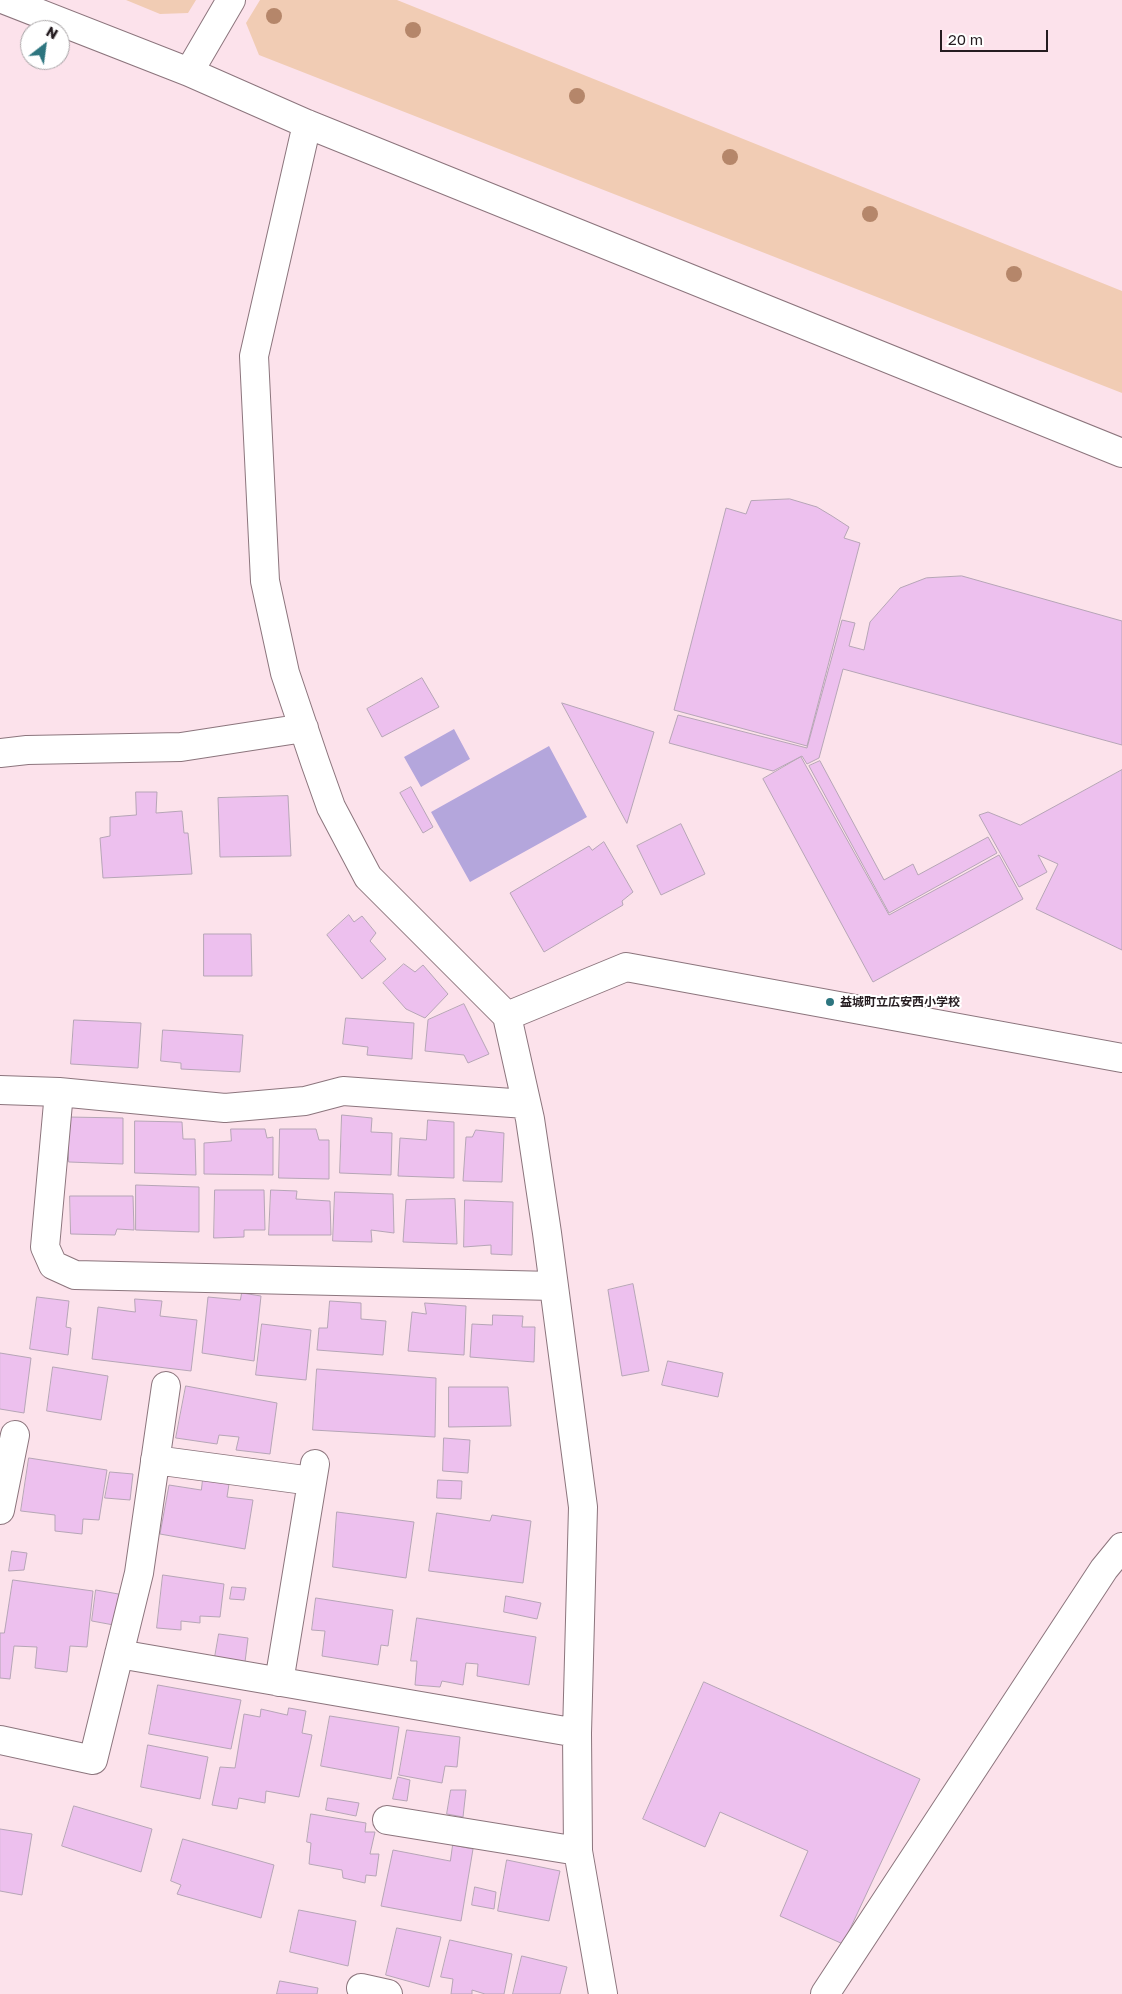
<!DOCTYPE html>
<html>
<head>
<meta charset="utf-8">
<style>
  body { margin:0 }
  #map { position:relative; width:1122px; height:1994px; overflow:hidden; background:#fce2eb; font-family:"Golos Text",sans-serif }
  canvas { display:block }
  .north { position:absolute; left:20px; top:20px; width:50px; height:50px; box-sizing:border-box; background:#fff; border:1px solid #a8a4a6; border-radius:50%; rotate:30deg; font-size:14px; font-weight:700; line-height:20px; text-align:center; color:#251c20 }
  .north::after { content:''; display:block; margin:auto; width:18px; height:22px; background:#2d757f; clip-path:polygon(50% 0,100% 100%,50% 72%,0 100%) }
  .scale { position:absolute; left:940px; top:30px; width:108px; height:22px; box-sizing:border-box; border:2px solid #251c20; border-top:0; padding-left:6px; font-size:15px; line-height:18px; white-space:nowrap; color:#251c20; -webkit-text-stroke:4px #fff; paint-order:stroke }
</style>
</head>
<body>
<div id="map">
<canvas width="1122" height="1994"></canvas>
<div class="north">N</div>
<div class="scale">20 m</div>
</div>
<script>
const c = document.querySelector('canvas').getContext('2d');
c.lineJoin = 'round';
function paint(path, color) { c.fillStyle = color; c.fill(path, 'evenodd'); }
function stroke(path, color, width, dash) { c.strokeStyle = color; c.lineWidth = width; c.lineCap = dash ? 'butt' : 'round'; c.setLineDash(dash || []); c.stroke(path); }
function label(font, color, halo, rows, align = 'center') {
  c.font = font + ' "Golos Text","Noto Sans JP",sans-serif'; c.lineWidth = 4; c.setLineDash([]); c.textBaseline = 'middle'; c.strokeStyle = halo; c.fillStyle = color; for (const [text, x, y, turn = 0] of rows) {
    c.save(); c.translate(x, y); c.rotate((+turn || 0) * Math.PI / 180); c.textAlign = isNaN(turn) ? turn : align; if (halo) c.strokeText(text, 0, 0); c.fillText(text, 0, 0); c.restore();
  }
}
const green = new Path2D(`
  M126 0H196L188 13 160 14Z
  M260 0H397L1122 291V393L259 55 246 23Z`);
const water = new Path2D(`
  M454 729 470 759 421 787 404 757Z
  M549 746 587 817 470 882 431 812Z`);
const building = new Path2D(`
  M790 499 817 507 832 516 849 527 844 538 860 543 807 746 674 710 726 508 746 514 751 501Z
  M962 576 1122 621V745L843 669 819 758 807 764 802 756 773 771 669 743 678 715 807 748 842 620 855 623 849 646 864 650 870 622 900 588 926 578Z
  M422 678 439 707 382 737 367 709Z
  M562 703 654 732 627 823Z
  M801 757 889 915 999 855 1023 899 873 982 763 779Z
  M820 761 884 880 913 864 918 875 988 837 997 853 889 913 809 766Z
  M1122 770V950L1036 909 1058 864 1038 855 1047 872 1019 887 979 815 988 812 1020 825Z
  M411 787 433 827 423 833 400 793Z
  M136 792H157L156 813 182 811 184 833H188L192 874 103 878 100 838 110 836V817L136 815Z
  M288 796 291 856 220 857 218 798Z
  M681 824 705 874 661 895 637 846Z
  M604 842 633 892 622 901 623 905 544 952 510 893 589 846 592 850Z
  M349 915 354 922 362 916 376 933 370 941 386 959 362 979 327 935Z
  M204 934H251L252 976H204Z
  M404 964 415 972 423 965 448 994 425 1018 406 1009 383 983Z
  M464 1004 489 1054 468 1063 464 1055 425 1051 428 1020Z
  M346 1018 414 1023 412 1059 367 1055 368 1047 343 1044Z
  M74 1020 141 1023 138 1068 71 1064Z
  M163 1030 243 1035 240 1072 181 1069V1063L161 1061Z
  M342 1115 372 1118 371 1132 392 1133 391 1175 340 1173Z
  M68 1117 123 1118V1164L69 1162Z
  M428 1120 454 1122V1178L398 1176 400 1138 426 1140Z
  M135 1121 182 1122 183 1139H195L196 1175 135 1173Z
  M231 1129H265L267 1138 273 1137V1175L204 1174V1143L231 1141Z
  M280 1129H316L319 1140H329V1179L279 1178Z
  M476 1130 504 1133 502 1182 463 1181 466 1137H472Z
  M136 1185 199 1187V1232L136 1230Z
  M215 1190H264L265 1230H244V1237L214 1238Z
  M271 1190 297 1191 296 1199 330 1201 331 1235H269Z
  M335 1192 393 1194 394 1233 371 1230 372 1242 333 1241Z
  M70 1196H133L134 1230 117 1229 115 1235 71 1234Z
  M455 1199 457 1244 403 1242 406 1200Z
  M465 1200 513 1202 512 1255 491 1254V1245L464 1247Z
  M633 1284 649 1371 622 1376 608 1290Z
  M242 1293 261 1296 254 1361 202 1353 208 1297 240 1300Z
  M37 1297 69 1301 66 1327 71 1328 68 1355 30 1349Z
  M135 1299 162 1301 160 1316 197 1320 191 1371 92 1359 98 1307 135 1312Z
  M330 1301 361 1303V1319L386 1321 383 1355 317 1350 319 1328H327Z
  M425 1303 466 1306 464 1355 408 1351 412 1312 426 1314Z
  M493 1315 523 1316 522 1327H535L534 1362 470 1357 472 1324 492 1325Z
  M262 1324 311 1330 306 1380 256 1375Z
  M0 1353 31 1358 24 1413 0 1409Z
  M668 1361 723 1373 718 1397 662 1385Z
  M53 1367 108 1376 101 1420 47 1411Z
  M317 1369 436 1378 435 1437 313 1430Z
  M186 1386 277 1403 270 1454 236 1450 239 1437 219 1435 217 1444 176 1438Z
  M449 1387H508L511 1426 449 1427Z
  M444 1438 470 1440 468 1473 443 1471Z
  M29 1458 107 1470 99 1520 83 1519 82 1534 55 1531V1515L21 1511Z
  M110 1472 133 1474 130 1500 105 1498Z
  M203 1479 229 1484 227 1497 253 1500 245 1549 160 1534 169 1485 201 1490Z
  M438 1480 462 1481 461 1499 437 1498Z
  M337 1512 414 1522 406 1578 333 1567Z
  M437 1513 490 1521 492 1515 531 1521 523 1583 429 1571Z
  M12 1551 27 1553 24 1570 9 1571Z
  M163 1575 224 1584 220 1617 200 1616V1623L181 1621V1630L157 1628Z
  M13 1580 93 1591 87 1647 70 1646 67 1672 35 1668 37 1647 14 1646 10 1679 0 1678V1633H4Z
  M232 1587 246 1588 244 1600 230 1599Z
  M96 1590 124 1595 119 1626 92 1621Z
  M506 1596 541 1603 537 1619 504 1612Z
  M316 1598 393 1610 388 1646 381 1645 378 1665 322 1656 325 1631 312 1630Z
  M417 1618 536 1637 529 1685 477 1676 478 1664 466 1663 463 1685 442 1681 440 1687 415 1685 417 1661H411Z
  M219 1634 248 1638 245 1662 215 1657Z
  M704 1682 920 1779 843 1944 780 1916 808 1851 720 1812 705 1847 643 1819Z
  M158 1685 241 1700 231 1749 149 1734Z
  M289 1708 306 1711 302 1733 312 1735 299 1797 266 1791 265 1803 239 1798 237 1809 212 1805 220 1767 235 1768 244 1714 260 1717 261 1709 287 1715Z
  M330 1716 399 1727 391 1779 321 1766Z
  M407 1730 460 1737 457 1767 445 1766 442 1783 399 1775Z
  M148 1745 208 1757 200 1799 141 1787Z
  M398 1777 410 1780 407 1801 393 1799Z
  M451 1790H466L463 1817 447 1814Z
  M328 1798 359 1803 356 1816 326 1810Z
  M74 1806 152 1829 141 1872 62 1846Z
  M311 1814 366 1823 365 1832H375L370 1854H379L376 1876 366 1875 365 1883 343 1878 342 1870 309 1864 311 1843 307 1842Z
  M0 1829 32 1834 22 1895 0 1891Z
  M183 1839 274 1865 261 1918 177 1894 181 1885 171 1881Z
  M453 1845 473 1849 461 1921 381 1906 393 1850 450 1861Z
  M507 1860 560 1871 549 1921 498 1911Z
  M475 1887 496 1892 494 1909 472 1905Z
  M299 1910 356 1921 348 1966 290 1952Z
  M397 1928 441 1937 429 1987 386 1975Z
  M450 1940 512 1954 504 1994H485L472 1990V1994H451L453 1979 441 1977Z
  M522 1956 567 1967 560 1994H513Z
  M280 1981 318 1988 317 1994H277Z`);
const minor = new Path2D(`
  M5 0 189 72 307 124 1122 453
  M189 72 231 0
  M307 124 254 356 265 581 285 673 315 762 331 807 368 877 507 1016 530 1119 547 1233 583 1507 577 1733 578 1851 603 1994
  M0 753 27 750 181 747 304 728
  M507 1016 626 967 1122 1058
  M0 1090 59 1092 225 1108 305 1101 343 1091 526 1104
  M59 1092 45 1247 53 1265 75 1275 554 1286
  M155 1460 312 1481
  M0 1510 15 1435
  M119 1654 577 1733
  M279 1682 315 1464
  M0 1740 93 1760 139 1573 166 1386
  M387 1820 578 1851
  M361 1988 388 1994
  M825 1994 1104 1569 1122 1547`);
const trees = [
  [274,16],
  [413,30],
  [577,96],
  [730,157],
  [870,214],
  [1014,274]
];
const markers = [
  [830,1002,5,"#2d757f"]
];
const poiNames = [
  ["益城町立広安西小学校",840,1002]
];
paint(green, '#f1ccb4');
paint(water, '#b4a6dc');
paint(building, '#edc0ee');
stroke(building, '#b6a5b6', 1);
stroke(minor, '#8c757d', 30);
stroke(minor, '#fff', 28);
c.fillStyle = '#b5866a';
for (const [x, y] of trees) { c.beginPath(); c.arc(x, y, 8, 0, 2 * Math.PI); c.fill(); }
for (const [x, y, r, color] of markers) { const dot = new Path2D(); dot.arc(x, y, r, 0, 2 * Math.PI); c.fillStyle = color; c.fill(dot); stroke(dot, '#fff', 2); }
label('bold 12px', '#251c20', '#fff', poiNames, 'left');
</script>
</body>
</html>
